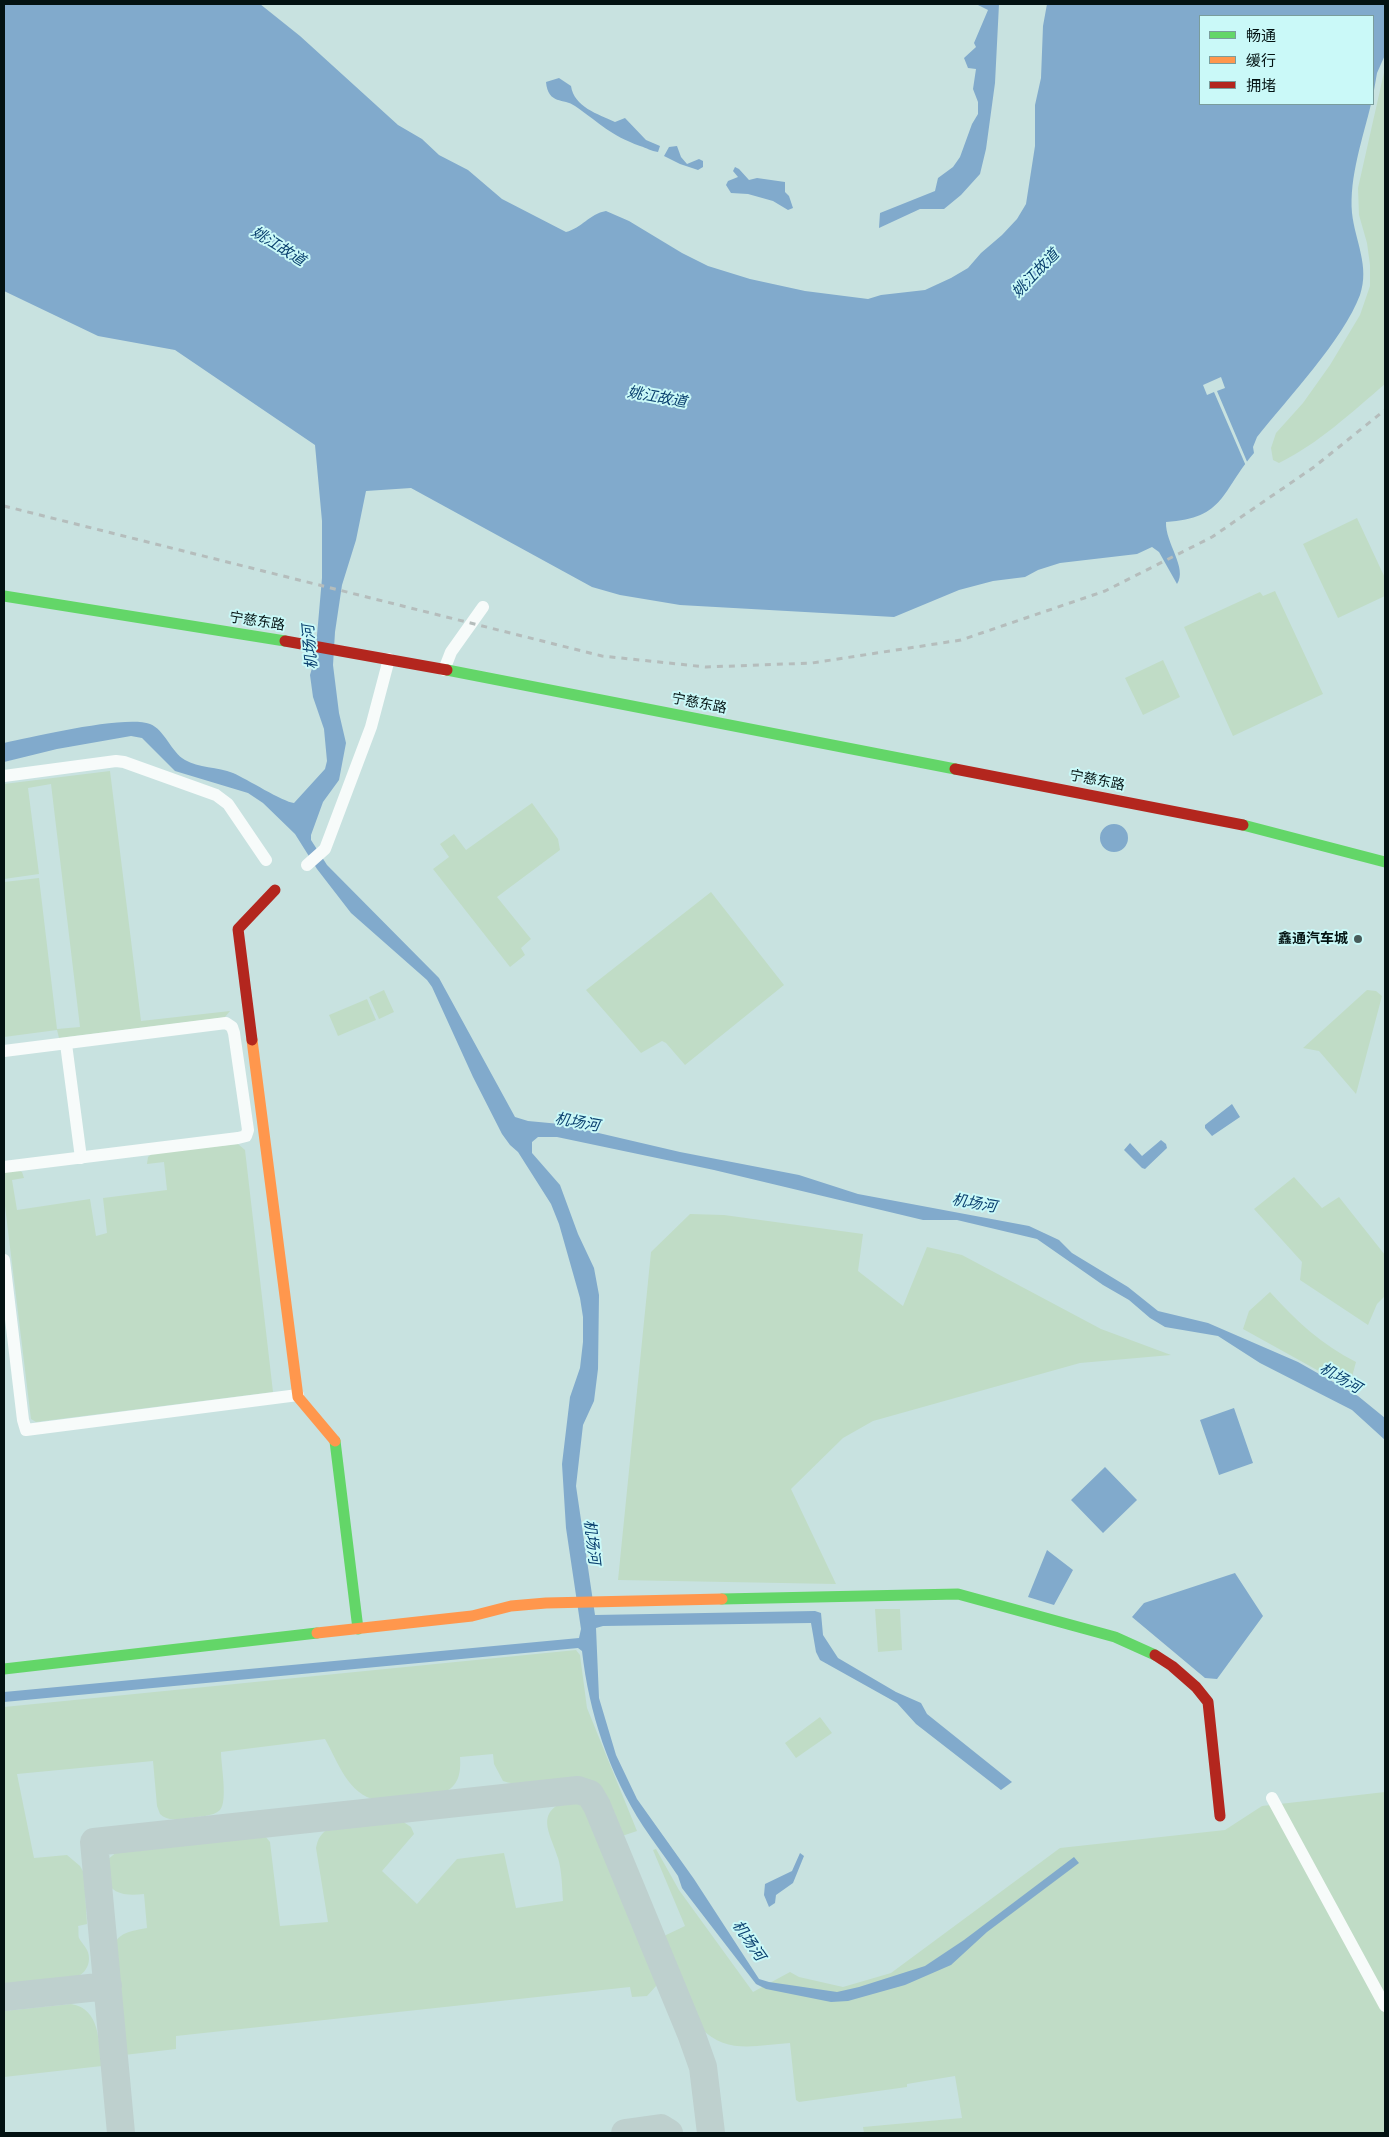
<!DOCTYPE html>
<html>
<head>
<meta charset="utf-8">
<style>
  body { margin:0 }
  #map { position:relative; width:1389px; height:2137px; overflow:hidden; background:#c8e2e0; font-family:"DejaVu Sans","Noto Sans SC",sans-serif }
  canvas { display:block }
  .frame { position:absolute; inset:0; border:5px solid #031212; pointer-events:none }
  .legend { position:absolute; left:1199px; top:15px; width:175px; height:90px; box-sizing:border-box; background:#caf9f8; border:1px solid #7a9d9c; margin:0; padding:6px 9px; list-style:none; font-size:15px; color:#031212 }
  .legend li { display:flex; align-items:center; gap:10px; height:25px }
  .legend b { width:25px; border:1px solid #7a9d9c }
</style>
</head>
<body>
<div id="map">
<canvas width="1389" height="2137"></canvas>
<div class="frame"></div>
<ul class="legend">
<li><b style="height:6px;background:#63d668"></b>畅通</li>
<li><b style="height:6px;background:#ff974d"></b>缓行</li>
<li><b style="height:6px;background:#b3261e"></b>拥堵</li>
</ul>
</div>
<script>
const c = document.querySelector('canvas').getContext('2d');
c.lineJoin = 'round';
function paint(path, color) { c.fillStyle = color; c.fill(path, 'evenodd'); }
function stroke(path, color, width, dash) { c.strokeStyle = color; c.lineWidth = width; c.lineCap = dash ? 'butt' : 'round'; c.setLineDash(dash || []); c.stroke(path); }
function label(font, color, halo, rows, align = 'center') {
  c.font = font + ' "DejaVu Sans","Noto Sans SC",sans-serif'; c.lineWidth = 4; c.setLineDash([]); c.textBaseline = 'middle'; c.strokeStyle = halo; c.fillStyle = color; for (const [text, x, y, turn = 0] of rows) {
    c.save(); c.translate(x, y); c.rotate((+turn || 0) * Math.PI / 180); c.textAlign = isNaN(turn) ? turn : align; if (halo) c.strokeText(text, 0, 0); c.fillText(text, 0, 0); c.restore();
  }
}
const green = new Path2D(`
  M1385 68V384C1352 412 1318 444 1279 463L1273 460 1271 448 1276 433 1303 403 1330 365 1360 315 1370 286V265L1367 243 1359 215 1358 188Z
  M1357 518 1385 578V596L1338 618 1303 544Z
  M1275 591 1323 694 1233 736 1184 627 1260 592 1263 596Z
  M1163 660 1180 697 1143 715 1125 678Z
  M110 771 141 1021 230 1011 225 1017 220 1018 59 1038 57 1030 4 1037V882L39 878 57 1029 80 1027 51 784 28 788 39 874 4 879V784Z
  M532 803 558 839 560 850 497 897 531 939 521 948 525 955 510 967 433 869 449 857 440 844 454 834 466 850Z
  M711 892 784 985 685 1065 666 1043 662 1041 641 1053 586 990Z
  M384 990 394 1012 379 1019 369 997Z
  M1367 990 1376 991 1382 996 1356 1094 1319 1051 1303 1048Z
  M367 999 376 1020 338 1036 329 1015Z
  M238 1144 245 1150 273 1392 36 1422 31 1419 4 1198V1173L13 1169 22 1172 24 1178 12 1180 17 1210 90 1199 96 1236 107 1233 103 1198 167 1190 164 1162 147 1164 148 1157 153 1153Z
  M1294 1177 1322 1208 1339 1197 1385 1255V1296L1377 1304 1368 1325 1300 1280 1302 1262 1254 1209Z
  M690 1214 724 1215 863 1234 858 1271 903 1306 927 1247 962 1255 1101 1329 1171 1355 1080 1363 873 1421 843 1438 791 1489 836 1584 618 1580 651 1252Z
  M1270 1292C1295 1320 1322 1345 1356 1362L1350 1384 1344 1385 1243 1329 1249 1311Z
  M875 1609H900L902 1650 878 1652Z
  M576 1650 580 1655 587 1708 637 1831 622 1836C609 1807 604 1781 568 1779 558 1779 547 1782 537 1783 525 1784 515 1785 503 1781L494 1764 493 1754 460 1757C461 1773 459 1786 443 1793L377 1800C348 1795 338 1762 325 1739L221 1752C221 1765 228 1801 220 1810 213 1817 198 1816 189 1818 178 1819 169 1822 160 1814L157 1806 153 1761 17 1774 34 1858 67 1855 80 1866 84 1873 87 1924 78 1926C79 1929 78 1935 79 1938 83 1946 89 1948 89 1959 88 1990 26 1987 4 1989V1707Z
  M820 1717 832 1733 796 1758 785 1743Z
  M1385 1792V2133H864L863 2127 962 2118 955 2076 907 2084V2087L799 2102 796 2100 790 2043C757 2045 726 2055 701 2028L664 1936 685 1926 653 1850 656 1849 679 1890 753 1992 790 1972 799 1977 843 1987 891 1973 1060 1848 1225 1830 1262 1806Z
  M569 1800 586 1806 591 1814 656 1976 657 1985 647 1996 632 1997 630 1987 176 2036V2049L124 2055 112 1949C117 1932 132 1931 147 1928L144 1894C126 1896 112 1895 104 1877L106 1861 119 1850 265 1836 270 1842 280 1926 328 1922 316 1848C318 1838 321 1833 330 1828L399 1819 411 1827 414 1834 382 1871 417 1904 457 1859 504 1853 516 1908 563 1901C562 1887 562 1871 558 1858 551 1834 533 1812 569 1800Z
  M71 2004C101 2009 98 2042 102 2066L4 2077V2011Z`);
const water = new Path2D(`
  M4 4H260L300 36 398 125 422 139 439 155 468 170 502 199 566 232C582 228 589 214 606 211L629 221 682 253 708 266 750 279 805 291 868 299 881 295 925 290 951 278 968 268 981 253 1002 235 1017 219 1026 204 1035 146V105L1041 78 1043 26 1047 4H1385V55L1377 73 1373 96V16H1200V104H1371C1363 138 1349 177 1352 213 1355 241 1370 266 1360 295 1343 340 1288 398 1257 437L1253 447 1254 453C1221 491 1226 518 1166 522 1165 543 1188 568 1177 584L1159 552 1152 547 1137 554 1060 563 1038 570 1025 577 993 581 959 590 894 617 680 605 620 595 592 587 411 488 366 491 356 540 342 585 335 632 333 665 339 713 346 743 339 780 323 802 311 835V840L327 865 439 978 515 1117 528 1121 560 1124 680 1152 799 1175 858 1194 1029 1226 1059 1240 1072 1253 1128 1287 1158 1311 1208 1323 1298 1362 1358 1396 1385 1418V1440L1352 1410 1260 1363 1218 1336 1165 1327 1150 1318 1129 1300 1103 1285 1037 1239 957 1220H923L714 1170 557 1137H538L532 1142V1153L560 1185 578 1234 594 1268 599 1295 598 1369 594 1401 583 1425 576 1486 595 1615 815 1611 821 1613 823 1635 838 1658 896 1692 921 1703 927 1714 1012 1782 1001 1790 916 1724 897 1703 820 1660 816 1652 811 1623 603 1626 596 1628 599 1698 616 1755 637 1799 694 1879 759 1979 769 1982 837 1992 859 1987 925 1966 964 1940 1074 1857 1079 1863 987 1932 951 1965 905 1985 848 2001 831 2002 766 1989 756 1984 682 1888 678 1876C667 1859 654 1843 643 1826 609 1773 589 1713 582 1651L578 1648 4 1702V1692L579 1638 581 1629 566 1528 562 1464 570 1397 580 1368 583 1342V1317L580 1298 559 1224 551 1204 518 1152 510 1145 502 1134 473 1077 432 987 427 980 351 913 317 869 295 834 263 803 248 793 175 771 142 738 131 736 57 749 4 762V743C34 737 124 715 150 724 165 730 171 752 185 760 198 768 218 767 233 773 247 779 283 802 294 803L325 769 327 761 324 729 313 697 310 675 315 658 322 578V521L315 445 175 350 98 336 4 291Z
  M976 4H999L995 83 986 149 980 174 961 195 944 209H920L879 228 880 213 935 191 938 178 953 167 960 157 972 124 978 114V102L973 89 976 69 968 68 964 58 976 47 974 43 988 10Z
  M559 78 571 86C574 107 598 114 615 122L625 118 646 140 660 146 658 152C651 151 647 148 640 146 610 135 601 124 575 106 564 98 548 105 546 82Z
  M677 146 681 157 687 164 699 159 703 161V167L698 170 680 164 664 156 669 147Z
  M735 167 739 169 749 180 757 178 785 182V192L789 196 793 208 788 210 773 201 748 194 731 193 726 185 728 181 738 177 733 171Z
  M1100 838a14 14 0 1 1 28 0a14 14 0 1 1-28 0Z
  M1232 1104 1240 1117 1212 1136 1205 1128V1125Z
  M1161 1140 1166 1144 1167 1148 1145 1169 1142 1168 1124 1150 1130 1143 1142 1156Z
  M1234 1408 1253 1463 1219 1475 1200 1420Z
  M1105 1467 1137 1500 1103 1533 1071 1500Z
  M1047 1550 1073 1570 1054 1605 1028 1597Z
  M1235 1573 1263 1616 1217 1679 1205 1678 1132 1617 1144 1603Z
  M800 1853 804 1856 793 1883 776 1895 775 1903 769 1907 764 1895 765 1884 792 1871Z`);
const pier = new Path2D(`
  M1221 377 1225 388 1217 391 1248 464 1246 466 1214 392 1207 395 1203 385Z`);
const taxiway = new Path2D(`
  M4 1997 108 1986
  M121 2133 94 1842 578 1790 590 1794 597 1806 692 2036 703 2067 711 2133
  M625 2133 661 2128 669 2133`);
const street = new Path2D(`
  M444 670 451 652 483 607
  M4 776 116 761 124 762 216 795 228 804 266 860
  M307 865 325 849 371 727 389 659
  M66 1044 81 1158
  M4 1051 226 1023 232 1027 234 1033 248 1130 246 1136 238 1138 4 1167
  M4 1260 23 1420 26 1430 298 1395
  M1272 1798 1385 2006`);
const fast = new Path2D(`
  M4 596 285 641
  M447 670 955 769
  M1243 825 1385 862
  M335 1441 358 1629
  M722 1599 958 1594 1115 1637 1155 1655
  M4 1669 317 1633`);
const slow = new Path2D(`
  M252 1040 298 1397 335 1441
  M317 1633 472 1616 511 1606 546 1603 722 1599`);
const jam = new Path2D(`
  M285 641 447 670
  M955 769 1243 825
  M252 1040 238 929 275 890
  M1155 1655 1172 1666 1196 1687 1208 1702 1220 1816`);
const rail = new Path2D(`
  M4 506 602 656 706 667 812 663 961 640 1105 591 1212 537 1314 467 1385 410`);
const markers = [
  [1358,939,5,"#485b5a"]
];
const streetNames = [
  ["宁慈东路",257,622,9],
  ["宁慈东路",699,704,11],
  ["宁慈东路",1097,781,11]
];
const poiNames = [
  ["鑫通汽车城",1348,939]
];
const waterNames = [
  ["姚江故道",278,247,32],
  ["姚江故道",1036,274,-46],
  ["姚江故道",657,398,10],
  ["机场河",311,647,-95],
  ["机场河",577,1123,10],
  ["机场河",974,1204,10],
  ["机场河",1340,1379,30],
  ["机场河",591,1542,83],
  ["机场河",748,1941,55]
];
paint(green, '#c0dcc6');
paint(water, '#81aacc');
paint(pier, '#c8e2e0');
stroke(taxiway, '#bed0ce', 28);
stroke(street, '#f7fbfa', 12);
stroke(fast, '#63d668', 11);
stroke(slow, '#ff974d', 11);
stroke(jam, '#b3261e', 11);
stroke(rail, '#b5bdbc', 3, [6, 6]);
for (const [x, y, r, color] of markers) { const dot = new Path2D(); dot.arc(x, y, r, 0, 2 * Math.PI); c.fillStyle = color; c.fill(dot); stroke(dot, '#caf9f8', 2); }
label('14px', '#031212', '#caf9f8', streetNames);
label('bold 14px', '#031212', '#caf9f8', poiNames, 'right');
label('italic 15px', '#0a406f', '#caf9f8', waterNames);
</script>
</body>
</html>
